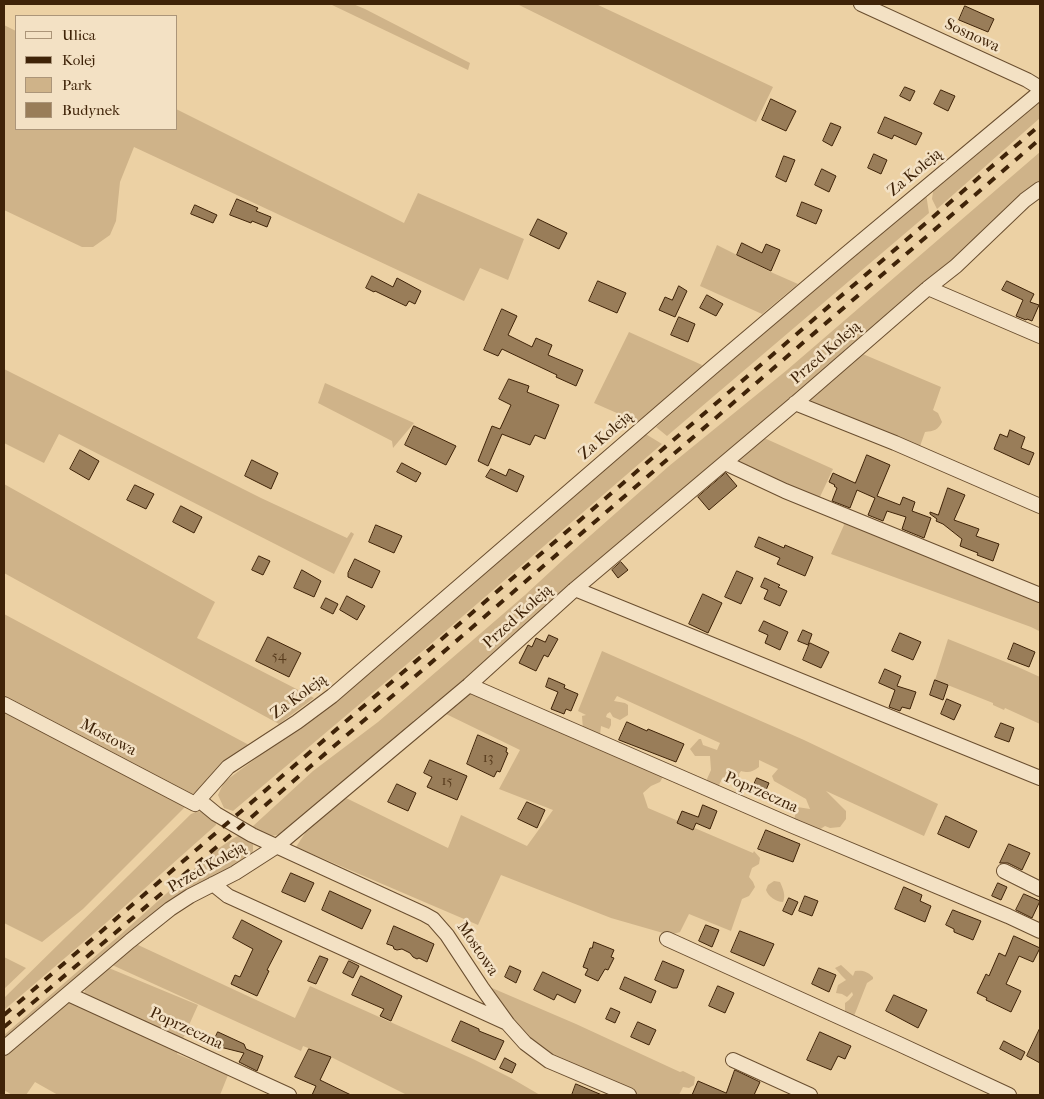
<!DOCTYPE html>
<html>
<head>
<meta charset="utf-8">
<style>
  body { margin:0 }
  #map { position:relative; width:1044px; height:1099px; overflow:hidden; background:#ecd1a4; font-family:"IM FELL French Canon",serif }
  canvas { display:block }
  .frame { position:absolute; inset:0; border:5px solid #3f2308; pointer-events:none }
  .legend { position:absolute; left:15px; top:15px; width:162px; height:115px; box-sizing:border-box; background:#f3e1c4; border:1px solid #ab9579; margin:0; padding:6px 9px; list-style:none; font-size:15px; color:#3f2308 }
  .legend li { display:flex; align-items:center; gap:10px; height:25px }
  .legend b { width:25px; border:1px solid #ab9579 }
</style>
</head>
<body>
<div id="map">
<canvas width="1044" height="1099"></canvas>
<div class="frame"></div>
<ul class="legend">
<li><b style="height:6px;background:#f3e1c4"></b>Ulica</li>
<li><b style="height:6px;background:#3f2308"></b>Kolej</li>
<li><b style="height:14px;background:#cfb389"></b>Park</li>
<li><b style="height:14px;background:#997d59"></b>Budynek</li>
</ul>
</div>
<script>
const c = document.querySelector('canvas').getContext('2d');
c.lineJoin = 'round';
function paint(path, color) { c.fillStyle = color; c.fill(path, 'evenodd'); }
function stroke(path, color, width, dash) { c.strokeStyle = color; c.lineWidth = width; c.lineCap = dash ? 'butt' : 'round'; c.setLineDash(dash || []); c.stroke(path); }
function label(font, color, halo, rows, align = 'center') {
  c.font = font + ' "IM FELL French Canon",serif'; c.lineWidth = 5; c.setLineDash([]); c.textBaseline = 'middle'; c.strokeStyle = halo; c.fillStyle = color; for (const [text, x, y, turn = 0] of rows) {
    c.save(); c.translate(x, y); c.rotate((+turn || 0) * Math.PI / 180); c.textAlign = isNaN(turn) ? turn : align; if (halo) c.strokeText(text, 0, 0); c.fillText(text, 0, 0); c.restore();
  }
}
const green = new Path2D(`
  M330 4H353L365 9 470 63 468 70Z
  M517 4H596L773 87 756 122Z
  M4 25 16 31V129H176V109L404 223 418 193 524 239 508 280 480 268 464 301 134 147 120 182 116 221 110 235 93 247H82L4 210Z
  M1040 98V118L937 209 932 199 934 185Z
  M1040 152V187L507 644 413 721 414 722 289 831C269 838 270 838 252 827L313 771 378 722 525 595 565 558 669 466 787 370Z
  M926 194 929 213 667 436 656 427 831 274Z
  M717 245 773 273 798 284 762 314 700 286Z
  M629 332 702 365 699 372 642 424 594 403Z
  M858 352 941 387 933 410 938 413 942 422C938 430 934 431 925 432L919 449 802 404Z
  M4 369 261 498 347 538 351 532 354 534 334 574 59 434 44 463 4 443Z
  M325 383 414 423 393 448 392 441 318 403Z
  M644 433 662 444 426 648 233 811 224 808 218 795 224 782 266 751 383 660Z
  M762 437 833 469 818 501 738 465 736 460Z
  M4 484 215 602 197 638 314 698 279 724 4 573Z
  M842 520 1040 600V628L1039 631 1031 627 831 554 844 525Z
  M4 614 249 745 193 794 4 695Z
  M948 639 1018 667 1040 677V724L1005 708 1004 710 993 705V703L935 680Z
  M602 651 804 740 938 804 924 836 826 791 846 811V819L840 827 830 828 825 826 819 830 794 820 797 807 810 809 806 799 774 781 772 776 778 769 759 760V767C752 772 749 773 741 771L739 774 740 781H737L723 777 718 787H710L707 779 711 770 710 756H695L690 749 699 739H701L703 745 717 750 720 743 617 696 614 701 625 703 628 705V715L620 720 613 717 610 712 607 714 606 717 611 719V725L609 729 601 726 600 735 583 730 582 716 586 715 578 711Z
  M468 691 664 775 660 782 651 786 643 793 648 808 753 853 754 851 760 858 759 864 752 868 749 877 753 882 755 887 749 896 742 899 731 931 689 914 680 932 670 935 611 918 501 875 478 925 296 847 309 827 342 796 448 848 461 815 527 846 553 810 499 789 520 750 444 713Z
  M4 710 188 804 83 909 42 942 4 923Z
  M198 811 215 817 216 825 107 922 4 1010V998L191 814Z
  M240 835 251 841 253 844V851L249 860 202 885 4 1044V1035L121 934 213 852 234 838Z
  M774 881 780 882C783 889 786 895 783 902 776 902 768 896 766 890L768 885Z
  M136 944 295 1018 310 986 473 1059 511 1078 540 1095H407L331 1057 303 1046 301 1051 110 964Z
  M4 957 26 968 4 989Z
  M841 965 853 976 855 971C862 970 867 971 873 977V979L867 983 854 1016 845 1014V1003L849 1000 853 995 852 992 847 997 842 994 836 993 838 985 846 980 842 976 835 968Z
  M104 966 198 1005 180 1045 84 995 86 984Z
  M492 988 576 1024 680 1072 683 1071 695 1077 694 1085 689 1088 683 1087 679 1095H638L564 1065 538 1050 489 993Z
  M69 1001 179 1048 177 1054 228 1075 220 1095H58L35 1082 26 1095H12L4 1090V1053Z`);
const building = new Path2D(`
  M965 6 994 19 988 32 959 20Z
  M905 87 915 91 910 101 900 96Z
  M941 90 955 96 948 111 934 104Z
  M771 99 796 111 786 131 762 120Z
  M885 117 922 133 916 145 894 135 892 139 878 133Z
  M831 123 841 127 832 146 823 141Z
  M874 154 887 160 881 174 868 168Z
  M784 156 795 160 786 182 776 177Z
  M822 169 836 176 829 192 815 185Z
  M237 199 258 208 256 211 271 217 267 227 252 221 251 223 230 215Z
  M802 202 822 210 816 224 797 216Z
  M195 205 217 215 213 223 191 214Z
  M538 219 567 233 559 249 530 235Z
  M742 243 762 253 766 244 780 250 771 271 737 255Z
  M372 276 393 287 397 278 421 291 415 304 409 301 406 306 375 291 374 292 366 288Z
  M598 281 626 293 617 313 589 301Z
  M1007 281 1034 294 1030 302 1039 305 1032 321 1027 319 1026 320 1016 316 1023 300 1002 290Z
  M679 286 687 291 675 317 659 310 665 297 672 300Z
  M707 295 723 304 716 316 700 308Z
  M502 309 517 316 508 335 532 347 536 338 552 345 548 355 583 370 576 386 556 377 557 375 502 349 498 356 484 350Z
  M679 317 695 324 688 342 671 335Z
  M509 379 529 386 527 392 559 405 545 439 535 435 530 445 502 434 488 466 478 461 492 426 500 429 511 405 499 399Z
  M414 426 456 446 446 465 405 445Z
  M1010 430 1025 437 1021 448 1034 453 1029 465 994 449 1000 434 1007 437Z
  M80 450 99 461 89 480 70 469Z
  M867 455 890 465 877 496 900 505 903 497 915 502 912 511 931 518 924 538 902 529 906 517 887 511 883 521 868 515 875 498 857 490 850 508 832 501 837 488 834 486 835 485 829 482 833 473 855 483Z
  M252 460 278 473 271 489 245 476Z
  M402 463 421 473 416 482 397 472Z
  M491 469 506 476 509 469 524 476 517 492 486 477Z
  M726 473 737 486 709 510 698 497Z
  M135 485 154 494 146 509 127 500Z
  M948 488 965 495 954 520 979 529 976 536 999 544 993 561 977 555 978 553 960 546 962 539 943 524 936 521 937 519 930 514V512L938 515Z
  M181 506 202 517 194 533 173 522Z
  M376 525 402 536 394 553 369 542Z
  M759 537 784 548 785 545 813 557 805 576 777 564 780 558 755 547Z
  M259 556 270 561 263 575 252 570Z
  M355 559 380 571 372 588 348 577V573Z
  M621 562 628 570 618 578 612 570Z
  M302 570 321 581 314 597 294 588Z
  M737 571 753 578 741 604 725 597Z
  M765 578 780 585 778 587 787 591 780 606 764 599 768 590 761 587Z
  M703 594 722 603 708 633 689 624Z
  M347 596 365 606 357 620 340 610Z
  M326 598 338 604 333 614 321 608Z
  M764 621 788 632 780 650 765 643 768 635 759 631Z
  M803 630 812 634 808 645 798 641Z
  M900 633 921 642 913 660 892 651Z
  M549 635 558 639 548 657 544 655 536 671 519 663 528 645 532 647 536 638 545 642Z
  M268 637 301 653 289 677 256 661Z
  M810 643 829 652 821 668 803 660Z
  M1014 643 1035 652 1029 667 1008 659Z
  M885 669 901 676 897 686 916 692 910 709 902 707 900 711 889 707 895 690 879 683Z
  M549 678 565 685 564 688 578 694 571 711 566 709 564 714 551 709 558 692 546 687Z
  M935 680 948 685 943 700 930 695Z
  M947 699 961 705 954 720 941 714Z
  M627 722 647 731 648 729 684 744 676 762 619 740Z
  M1001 723 1014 728 1009 742 995 737Z
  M478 735 507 748 506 752 508 753 500 772 497 771 494 777 467 764Z
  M430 760 467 776 457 800 427 787 432 777 424 773Z
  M757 778 769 783 763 797 751 791Z
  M397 784 416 793 408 811 388 802Z
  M527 802 545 810 537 828 518 819Z
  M703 805 717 811 710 829 696 823 693 830 677 823 682 811 698 817Z
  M946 816 977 831 969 848 938 834Z
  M766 830 800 844 793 862 758 849Z
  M1009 844 1030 853 1022 870 1008 863H1000Z
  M291 873 314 883 305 902 282 892Z
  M998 883 1007 887 1001 900 992 896Z
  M904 887 922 895 920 901 931 906 925 922 895 909Z
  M330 891 371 910 362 929 322 910Z
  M1024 894 1040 901 1032 918 1016 910Z
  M805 896 818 901 812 916 799 911Z
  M789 898 798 902 792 915 783 911Z
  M953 910 981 921 973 940 954 932V929L946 925Z
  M242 920 282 941 267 970 269 971 257 996 231 984 235 975 240 977 253 949 233 938Z
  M706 925 719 930 712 947 699 941Z
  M394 926 434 944 427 962 419 958 417 959 413 957 410 953 402 949 397 950 394 949 393 946 387 944Z
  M740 931 774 944 764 966 731 952Z
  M1014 936 1040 948 1033 962 1019 956 1006 984 1021 991 1011 1012 986 1000 987 998 977 993 986 974 989 976 999 953 1005 956Z
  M594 942 614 950 611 957 614 958 608 970 605 969 598 981 585 975 588 969 583 967 590 948H592Z
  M320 956 328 959 316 984 308 981Z
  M349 961 359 966 353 978 343 973Z
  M663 961 684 970 677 988H673L655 980Z
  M510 966 521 971 516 983 505 977Z
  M819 968 836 975 829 992 812 984Z
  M543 972 581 990 575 1003 557 994 554 1000 534 990Z
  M361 976 402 996 391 1021 380 1016 384 1009 352 995Z
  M625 977 656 991 651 1003 620 989Z
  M718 986 734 993 725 1013 709 1006Z
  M894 995 927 1010 918 1028 886 1011Z
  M611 1008 620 1012 615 1023 606 1019Z
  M461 1021 479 1029V1031L504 1041 495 1060 452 1041Z
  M638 1022 656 1030 649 1045 631 1037Z
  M1040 1028V1063L1027 1056Z
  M218 1032 244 1044 246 1049 263 1056 257 1071 239 1062 244 1053 212 1045Z
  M820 1032 851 1046 845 1059 838 1056 831 1070 807 1060Z
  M1004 1041 1025 1052 1021 1060 1000 1049Z
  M309 1049 331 1057 320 1080 351 1095H312L316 1086 295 1077Z
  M505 1058 516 1064 512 1073 500 1068Z
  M735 1070 760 1082 754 1095H692L698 1081 726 1093Z
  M576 1084 602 1095H572Z`);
const minor = new Path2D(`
  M861 4 1027 80 1040 88
  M928 288 1040 336
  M795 403 895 443 1040 506
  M725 463 785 491 1040 595
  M575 589 1040 778
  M469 685 793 826 1008 916 1040 931
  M4 704 195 804 228 767 297 722 332 696 714 366 846 254 1040 92
  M199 800 216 814 252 835 424 914 433 919 447 935 482 988 508 1024 525 1043 549 1061 629 1095
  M1004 871 1040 889
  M213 884 228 896 507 1023
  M667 939 899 1044 1009 1095
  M68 994 289 1095
  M4 1048 130 941 170 909 190 896 235 873 277 846 469 685 575 589 799 400 928 288 956 266 1025 200 1040 189
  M733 1060 810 1095`);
const rail = new Path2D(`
  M4 1015 1040 125
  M4 1027 233 833 1040 139`);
const numberNames = [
  ["54",279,657],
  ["13",488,759],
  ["15",447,782]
];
const streetNames = [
  ["Sosnowa",972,36,25],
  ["Za Koleją",915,173,-40],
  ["Przed Koleją",826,353,-41],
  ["Za Koleją",606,436,-41],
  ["Przed Koleją",518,617,-42],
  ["Za Koleją",299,697,-36],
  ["Mostowa",108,738,28],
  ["Poprzeczna",761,793,24],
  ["Przed Koleją",207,868,-30],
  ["Mostowa",477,949,56],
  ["Poprzeczna",186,1029,25]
];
paint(green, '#cfb389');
paint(building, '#997d59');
stroke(building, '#3f2308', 1);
stroke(minor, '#6a4e2f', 16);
stroke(minor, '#f3e1c4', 14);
stroke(rail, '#3f2308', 4, [9, 9]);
label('14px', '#563a1c', null, numberNames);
label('16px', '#3f2308', '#f3e1c4', streetNames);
</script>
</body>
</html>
